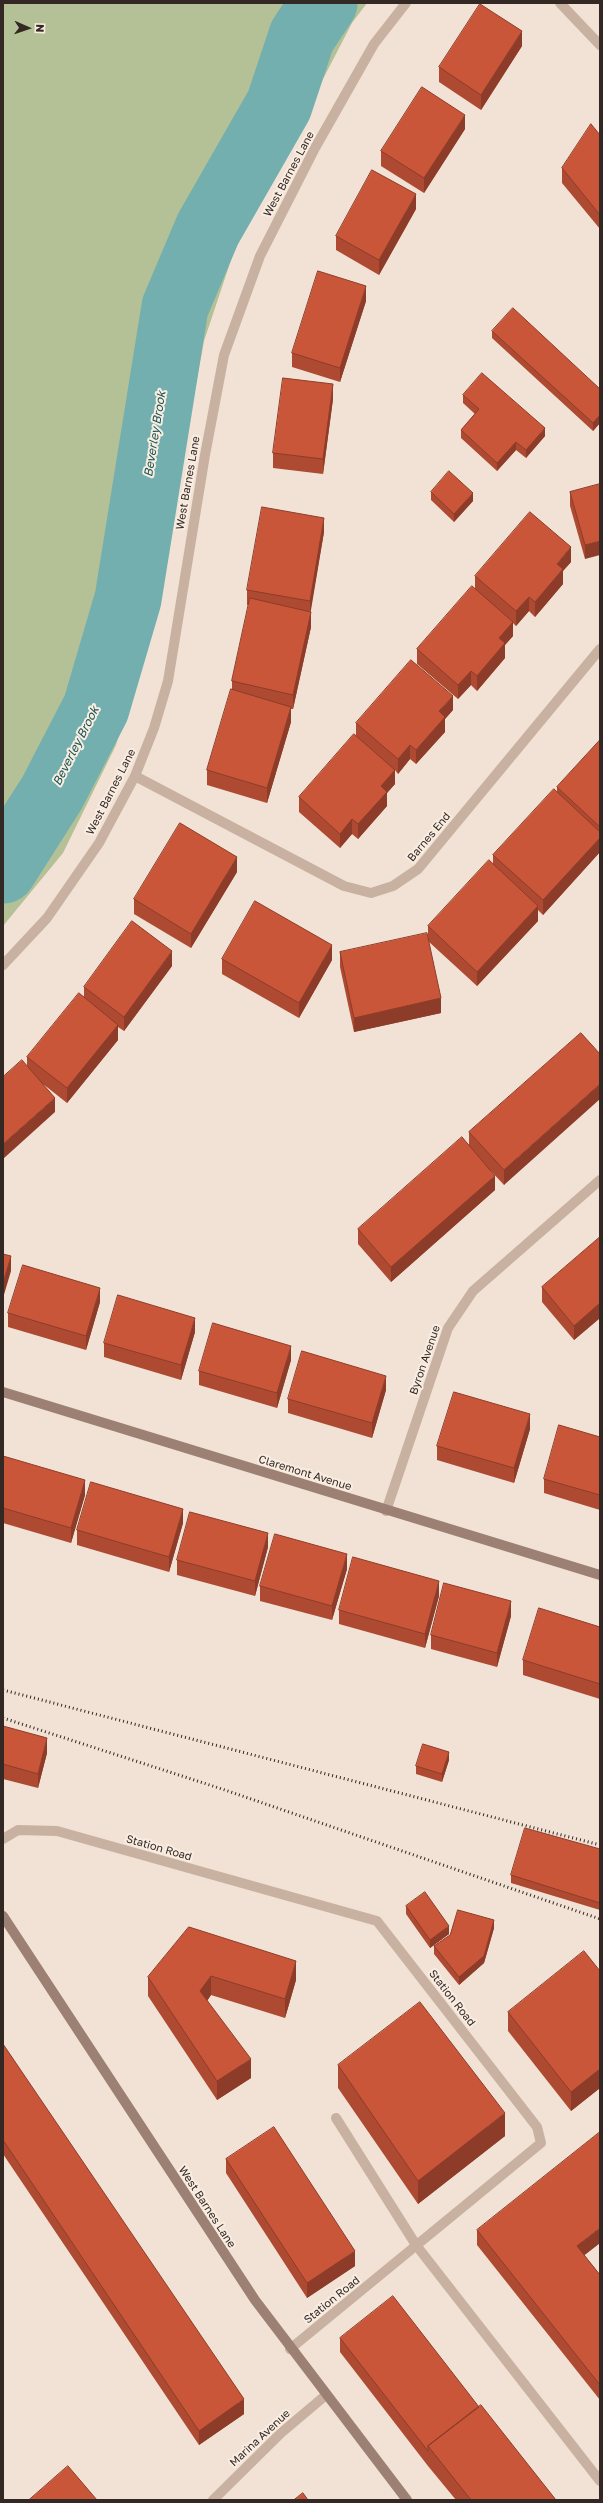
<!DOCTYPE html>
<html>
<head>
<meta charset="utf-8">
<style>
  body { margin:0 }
  #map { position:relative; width:603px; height:2503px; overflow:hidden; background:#f1e2d5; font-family:"Golos Text",sans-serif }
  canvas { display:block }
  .frame { position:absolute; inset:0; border:4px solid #332824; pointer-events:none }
  .north { position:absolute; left:8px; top:8px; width:40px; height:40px; -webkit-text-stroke:3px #f9ede1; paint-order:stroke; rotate:92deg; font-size:11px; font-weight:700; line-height:16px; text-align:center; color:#332824 }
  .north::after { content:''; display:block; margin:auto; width:14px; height:18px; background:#332824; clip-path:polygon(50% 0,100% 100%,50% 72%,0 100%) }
</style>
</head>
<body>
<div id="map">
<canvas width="603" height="2503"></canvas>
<div class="frame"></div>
<div class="north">N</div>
</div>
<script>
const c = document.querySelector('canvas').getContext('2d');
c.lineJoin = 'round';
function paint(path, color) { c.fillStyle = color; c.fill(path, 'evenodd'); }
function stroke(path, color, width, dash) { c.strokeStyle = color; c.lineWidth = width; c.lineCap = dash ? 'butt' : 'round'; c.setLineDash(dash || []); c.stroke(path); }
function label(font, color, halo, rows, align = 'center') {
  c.font = font + ' "Golos Text",sans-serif'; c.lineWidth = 4; c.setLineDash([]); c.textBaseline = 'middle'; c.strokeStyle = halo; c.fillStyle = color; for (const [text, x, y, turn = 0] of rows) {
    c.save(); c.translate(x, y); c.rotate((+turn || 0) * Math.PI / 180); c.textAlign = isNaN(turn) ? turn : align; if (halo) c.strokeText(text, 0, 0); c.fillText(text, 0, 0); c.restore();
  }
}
const green = new Path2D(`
  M3 3H367L352 23 234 251 204 341 149 638 116 745 63 853 3 926Z`);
const river = new Path2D(`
  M3 870 52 793 96 708 128 599 175 307 208 229 279 105 302 36 324 3`);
const lane = new Path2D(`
  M336 2118 416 2245 600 2481`);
const street = new Path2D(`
  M560 3 600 45
  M135 776 344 886 371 893 393 886 418 869 600 649
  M3 965 47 918 99 843 135 776 154 728 168 681 205 455 224 355 260 256 315 148 374 44 406 3
  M386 1511 448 1328 473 1291 600 1180
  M3 1839 18 1830 57 1831 377 1921 537 2127 541 2143 290 2349
  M213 2500 281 2433 326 2395`);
const secondary = new Path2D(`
  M3 1392 600 1575
  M3 1916 255 2300 407 2500`);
const rail = new Path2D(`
  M3 1690 600 1845
  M3 1718 222 1789 600 1919`);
const wall = new Path2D(`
  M522 46 481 110 439 82V67Z
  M465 129 424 193 381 166V151Z
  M600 135V229L562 183V168Z
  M416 209 379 275 336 250V236Z
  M366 301 340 382 292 367V353Z
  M492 331 600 389V423L593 431 492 338Z
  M463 395 545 436 526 458 516 450 497 471 461 438V430L475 414 463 403Z
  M333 399 323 474 273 468V453Z
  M600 484 585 559 570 506V492Z
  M431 492 473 501 454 522 431 500Z
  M324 532 310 612 311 627 293 709H291V722L267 803 207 785V770L232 690V681L249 605H247V590Z
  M571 562 563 571V584L535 617 529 611 516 626 513 623V636L505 645V658L477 691 471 685 458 699 417 664V649L475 588V576Z
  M453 710 445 719V732L416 764 410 759 398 774 395 770V784L387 793V806L358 839 352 834 340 848 299 812V797L356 736V723Z
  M600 740V852L543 915 538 910V921L477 986 428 941 441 1013 354 1032 340 967V952L428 940V926L493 865V855L557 792V787Z
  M237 872 191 948 134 914V899Z
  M222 959 332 960 299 1018 222 974Z
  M172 966 124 1031 118 1027V1040L67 1103 43 1084 55 1112 27 1066V1057L84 998V987Z
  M581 1033 504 1185 490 1170 495 1190 391 1282 358 1244V1229L469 1146V1132Z
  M600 1237V1318L574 1340 542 1302V1287Z
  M100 1302 86 1350 8 1327V1313Z
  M195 1332 181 1380 104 1357V1343Z
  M291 1360 277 1408 199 1385V1371Z
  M386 1390 372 1438 288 1413V1399Z
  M530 1429 514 1483 437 1460V1446Z
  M600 1437V1510L544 1493V1479Z
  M3 1456 85 1495 71 1543 3 1523Z
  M183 1523 169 1572 77 1545V1530Z
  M268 1547 255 1596 177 1575V1560Z
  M347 1569 332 1620 260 1601V1586Z
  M439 1596 425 1648 339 1624V1610Z
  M511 1616 497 1667 431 1649V1635Z
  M600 1627V1699L523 1675V1660Z
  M3 1726 47 1753 38 1788 3 1779Z
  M449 1760 442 1782 416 1774V1766Z
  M600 1849V1910L511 1883V1875Z
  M406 1906 449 1934 430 1948 406 1914Z
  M189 1927 296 1980 285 2018 211 1995 207 2001 251 2078 217 2100 148 1996V1977Z
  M494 1928 484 1963 459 1985 434 1954V1946Z
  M600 1971V2088L571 2111 508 2031V2012Z
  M3 2044 244 2414 199 2445 3 2154Z
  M338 2065 505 2136 418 2204 338 2088Z
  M226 2159 355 2266 307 2298 226 2173Z
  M477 2230 600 2243 584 2255 600 2275V2400L477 2245Z
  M340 2338 479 2407 556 2500H456L428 2466 340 2352Z`);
const shadedWall = new Path2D(`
  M522 31V46L481 110V95Z
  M465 115V129L424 193V178Z
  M416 194V209L379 275V260Z
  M366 286V301L340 382V368Z
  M333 384V399L323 474V459Z
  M600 415V423L593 431V423Z
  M545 428V436L526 458V450Z
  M516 442V450L497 471V463Z
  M473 493V501L454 522V514Z
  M324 518V532L310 616V601Z
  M600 541V555L585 559V545Z
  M571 547V562L563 571V584L535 617V602L557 564Z
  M529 597V611L516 626V611Z
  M311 612V627L293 709V695Z
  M513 622V636L505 645V658L477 691V676L499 638Z
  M471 671V685L458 699V685Z
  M453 696V710L445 719V732L416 764V750L439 711Z
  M291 707V722L267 803V788Z
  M410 745V759L398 774V759Z
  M395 770V784L387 793V806L358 839V824L381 786Z
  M352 819V834L340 848V834Z
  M600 838V852L543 915V900Z
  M237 857V872L191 948V934Z
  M538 906V921L477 986V972Z
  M332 945V960L299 1018V1003Z
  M172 951V966L124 1031V1017Z
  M441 998V1013L354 1032V1018Z
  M118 1025V1040L67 1103V1088Z
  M600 1084V1099L504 1185V1170Z
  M55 1098V1112L3 1159V1144Z
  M495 1176V1190L391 1282V1267Z
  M11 1256V1271L3 1298V1283Z
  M100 1288V1302L86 1350V1336Z
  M600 1303V1318L574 1340V1326Z
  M195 1318V1332L181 1380V1365Z
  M291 1346V1360L277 1408V1393Z
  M386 1376V1390L372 1438V1423Z
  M530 1414V1429L514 1483V1468Z
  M85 1480V1495L71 1543V1528Z
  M183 1509V1523L169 1572V1557Z
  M268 1533V1547L255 1596V1581Z
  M347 1554V1569L332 1620V1606Z
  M439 1581V1596L425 1648V1634Z
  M511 1601V1616L497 1667V1653Z
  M47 1738V1753L38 1788V1774Z
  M449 1752V1760L442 1782V1774Z
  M494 1920V1928L484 1963 459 1985V1977Z
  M449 1926V1934L430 1948V1940Z
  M296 1961V1980L285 2018V1999Z
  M211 1976V1995L200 2011V1991Z
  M251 2059V2078L217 2100V2081Z
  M600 2069V2088L571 2111V2092Z
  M505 2113V2136L418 2204V2181Z
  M600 2228V2243L577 2261V2246Z
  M355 2251V2266L307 2298V2283Z
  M244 2399V2414L199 2445V2431Z`);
const building = new Path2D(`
  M480 4 522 31 481 95 439 67Z
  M422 87 465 115 424 178 381 151Z
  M591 124 600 135V215L562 168Z
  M372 170 416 194 379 260 336 236Z
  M318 271 366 286 340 368 292 353Z
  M513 308 600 389V415L593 423 492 331Z
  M482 373 545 428 526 450 516 442 497 463 461 430 479 409 463 395Z
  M283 378 333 384 323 459 273 453Z
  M449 471 473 493 454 514 431 492Z
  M600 484V541L585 545 570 492Z
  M262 507 324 518 310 601 247 590Z
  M530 512 571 547 557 564 563 569 535 602 529 597 516 611 475 576Z
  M472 586 513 622 499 638 505 643 477 676 471 671 458 685 417 649Z
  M250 598 311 612 293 695 232 681Z
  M411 660 453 696 439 711 445 717 431 733 416 750 410 745 398 759 356 723Z
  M231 689 291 707 267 788 207 770Z
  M354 734 395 770 381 786 387 792 358 824 352 819 340 834 299 797Z
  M600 740V827L557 787Z
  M554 789 600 832V838L543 900 493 855Z
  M180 823 237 857 191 934 134 899Z
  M489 860 538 906 477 972 428 926Z
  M255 901 332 945 299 1003 222 959Z
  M132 921 172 951 124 1017 84 987Z
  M427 933 441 998 354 1018 340 952Z
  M79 993 118 1025 67 1088 27 1057Z
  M581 1033 600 1054V1084L504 1170 469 1132Z
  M22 1060 55 1098 3 1144V1077Z
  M462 1137 495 1176 391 1267 358 1229Z
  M600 1237V1303L574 1326 542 1287Z
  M3 1254 11 1256 3 1283Z
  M23 1265 100 1288 86 1336 8 1313Z
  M118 1295 195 1318 181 1365 104 1343Z
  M213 1323 291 1346 277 1393 199 1371Z
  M302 1351 386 1376 372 1423 288 1399Z
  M454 1392 530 1414 514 1468 437 1446Z
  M559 1425 600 1437V1495L544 1479Z
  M3 1456 85 1480 71 1528 3 1508Z
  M91 1482 183 1509 169 1557 77 1530Z
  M190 1512 268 1533 255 1581 177 1560Z
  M275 1534 347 1554 332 1606 260 1586Z
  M353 1557 439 1581 425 1634 339 1610Z
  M444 1583 511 1601 497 1653 431 1635Z
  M539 1608 600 1627V1684L523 1660Z
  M3 1726 47 1738 38 1774 3 1764Z
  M423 1744 449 1752 442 1774 416 1766Z
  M525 1828 600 1849V1903L511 1875Z
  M425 1892 449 1926 430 1940 406 1906Z
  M458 1910 494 1920 484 1956 459 1977 434 1946 450 1935Z
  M189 1927 296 1961 285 1999 211 1976 200 1991 251 2059 217 2081 148 1977Z
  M584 1951 600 1971V2069L571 2092 508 2012Z
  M420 2002 505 2113 418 2181 338 2065Z
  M3 2044 244 2399 199 2431 3 2140Z
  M274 2127 355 2251 307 2283 226 2159Z
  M600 2132V2228L577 2246 600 2275V2385L477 2230Z
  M393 2296 479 2407 428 2446V2451L340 2338Z
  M481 2405 556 2500H471L428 2446Z
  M68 2466 97 2500H29Z
  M303 2493 308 2500H294Z`);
const streetNames = [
  ["West Barnes Lane",289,174,-62],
  ["West Barnes Lane",188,483,-80],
  ["West Barnes Lane",111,792,-63],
  ["Barnes End",429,837,-50],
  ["Byron Avenue",425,1360,-71],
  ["Claremont Avenue",305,1473,17],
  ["Station Road",159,1848,16],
  ["Station Road",452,1998,52],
  ["West Barnes Lane",207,2207,57],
  ["Station Road",332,2300,-39],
  ["Marina Avenue",260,2438,-43]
];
const waterNames = [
  ["Beverley Brook",155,434,-81],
  ["Beverley Brook",76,746,-63]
];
paint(green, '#b4c095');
stroke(river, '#73afae', 67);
stroke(lane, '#c9b1a1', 10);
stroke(street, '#c9b1a1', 10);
stroke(secondary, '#9c8073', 10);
stroke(rail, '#332824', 3, [1, 3]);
paint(wall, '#ae4a32');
paint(shadedWall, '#8d3c29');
paint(building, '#ca563a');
stroke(building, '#8d3c29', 1);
label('11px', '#332824', '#f9ede1', streetNames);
label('italic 12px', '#195455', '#f9ede1', waterNames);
</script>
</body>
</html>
